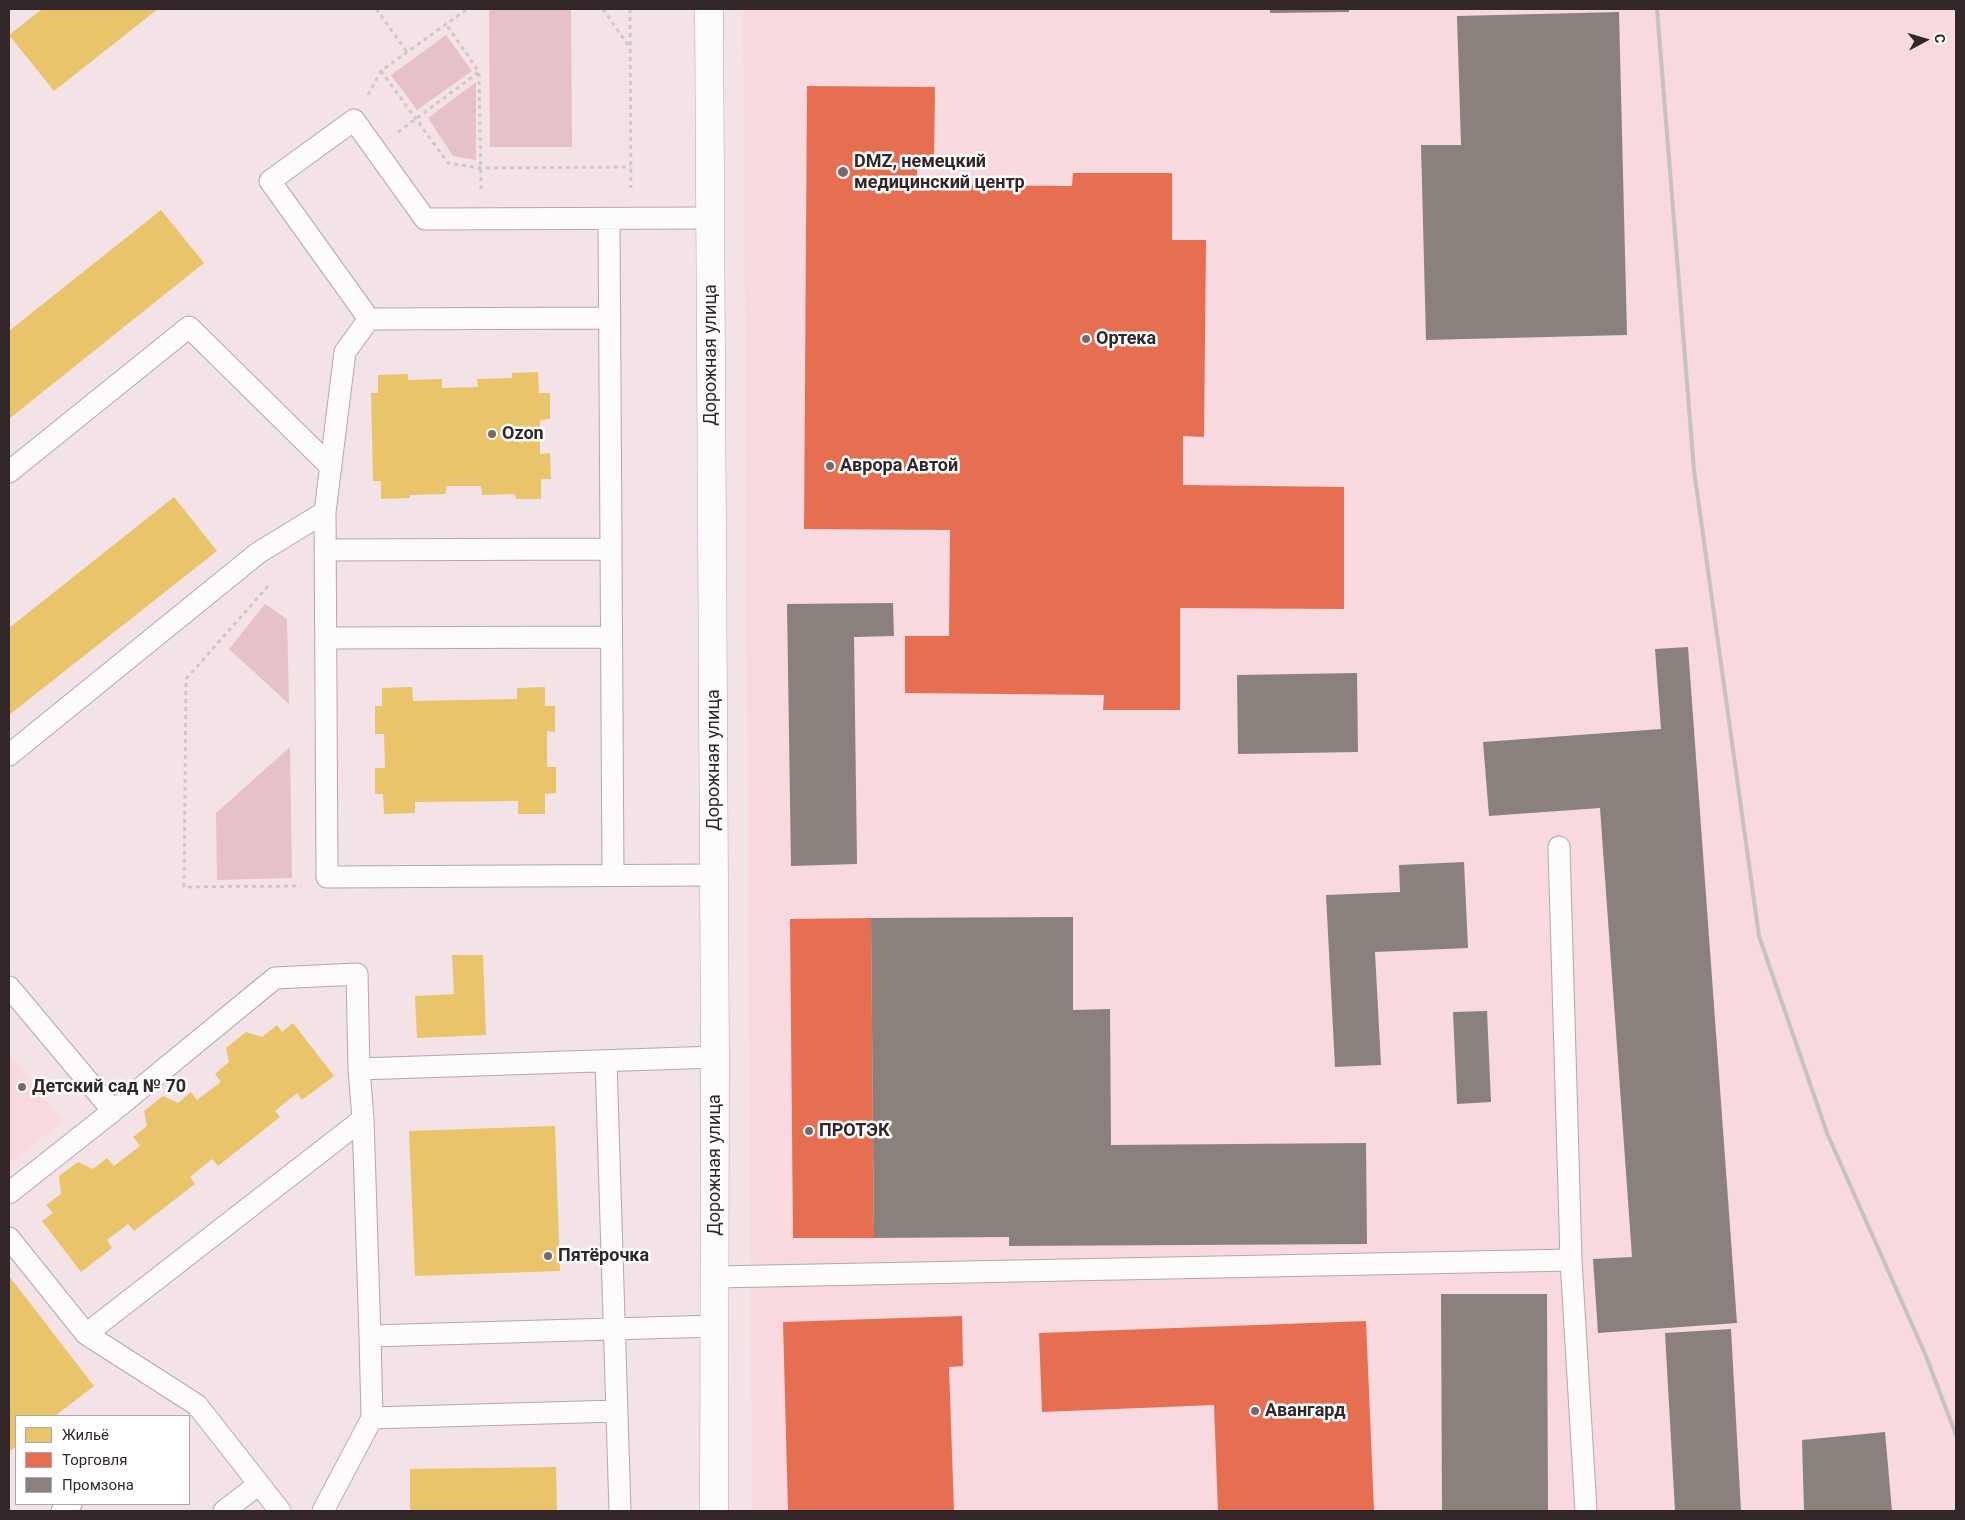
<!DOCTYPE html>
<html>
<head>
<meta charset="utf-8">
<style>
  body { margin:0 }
  #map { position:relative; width:1965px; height:1520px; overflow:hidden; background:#f4e3e6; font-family:Roboto,sans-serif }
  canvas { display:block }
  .frame { position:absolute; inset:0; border:10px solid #332629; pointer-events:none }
  .legend { position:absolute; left:15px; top:1415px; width:175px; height:90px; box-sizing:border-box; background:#fff; border:1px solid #ada8a9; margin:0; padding:6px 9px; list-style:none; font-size:15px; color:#332629 }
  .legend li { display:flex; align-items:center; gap:10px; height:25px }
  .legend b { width:25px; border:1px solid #ada8a9 }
  .north { position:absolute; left:1900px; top:15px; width:50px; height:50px; -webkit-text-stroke:4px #fff; paint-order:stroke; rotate:84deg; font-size:14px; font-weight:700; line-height:20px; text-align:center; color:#332629 }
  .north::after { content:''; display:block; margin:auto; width:18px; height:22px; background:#332629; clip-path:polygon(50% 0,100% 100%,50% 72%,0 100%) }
</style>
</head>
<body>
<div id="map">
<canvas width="1965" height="1520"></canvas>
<div class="frame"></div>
<ul class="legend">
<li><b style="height:14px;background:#e9c46a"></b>Жильё</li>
<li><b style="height:14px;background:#e76f51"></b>Торговля</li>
<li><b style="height:14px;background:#8a817c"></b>Промзона</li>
</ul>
<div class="north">С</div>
</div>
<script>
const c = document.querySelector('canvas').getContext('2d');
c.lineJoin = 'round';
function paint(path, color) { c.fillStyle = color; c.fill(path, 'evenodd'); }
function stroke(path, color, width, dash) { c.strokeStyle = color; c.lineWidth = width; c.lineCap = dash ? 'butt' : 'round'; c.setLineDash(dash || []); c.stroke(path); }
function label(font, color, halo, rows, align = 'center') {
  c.font = font + ' Roboto,sans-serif'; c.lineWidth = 5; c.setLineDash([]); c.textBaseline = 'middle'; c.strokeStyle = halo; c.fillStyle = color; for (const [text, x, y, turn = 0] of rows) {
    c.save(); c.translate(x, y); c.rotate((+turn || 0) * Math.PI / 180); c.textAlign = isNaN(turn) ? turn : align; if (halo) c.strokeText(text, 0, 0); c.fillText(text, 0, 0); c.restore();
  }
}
const built = new Path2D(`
  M743 9H1956V1511H752Z
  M9 1053 63 1121 9 1164Z`);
const green = new Path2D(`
  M489 9H571L572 147H490Z
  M446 35 472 71 417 110 391 75Z
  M476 82V160L453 156 428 118Z
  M265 604 287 619 289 704 229 649Z
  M290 747 292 878 217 880 216 813Z`);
const homes = new Path2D(`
  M42 9H158L54 91 9 35Z
  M161 210 204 263 9 419V331Z
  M538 372 539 393H550V419L540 420V454L550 453 551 479H541V499H516L515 494 482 495 481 486H446V494L410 495V498L381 499V481H373L371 393H378V375L408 374V380L442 379V388L478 387 477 379 512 378V373Z
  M174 497 217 551 9 715V628Z
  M412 687 413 701 517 699V688L545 687V706H555V732L547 731V767H556V793L545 794V814H518V801L415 802V813L384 814 383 794H375V768H385L384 734H375V706H382V688Z
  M452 955H483L486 1035 417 1038 415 996 454 994Z
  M293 1023 334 1076 302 1100 297 1093 275 1111 280 1117 218 1166 212 1159 190 1177 195 1184 134 1231 128 1224 107 1240 112 1248 81 1272 42 1221 53 1213 46 1205 61 1194 59 1176 78 1162 93 1169 107 1158 114 1166 140 1146 133 1137 147 1126 144 1111 163 1096 178 1103 191 1092 197 1100 221 1082 215 1074 229 1062 226 1048 246 1032 262 1037 277 1025 282 1032Z
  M555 1126 560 1271 415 1276 409 1131Z
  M9 1276 94 1386 55 1416H16V1446L9 1452Z
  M556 1467 557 1511H410V1469Z`);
const shops = new Path2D(`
  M807 86 935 87 934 164 917 163V185L1072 186 1073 173H1172V240H1206L1204 437 1183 436V485L1344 487V609L1180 608V710H1103L1104 695 905 693V636H949L950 530 804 529Z
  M871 918 874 1238H793L790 919Z
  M962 1316 963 1366 949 1367 954 1511H788L783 1322Z
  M1366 1321 1374 1511H1218L1214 1405 1042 1412 1039 1333Z`);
const industry = new Path2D(`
  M1270 9H1349V12L1270 13Z
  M1619 12 1627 335 1426 340 1421 145H1461L1457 16Z
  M893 603 894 636 854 637 857 864 791 866 787 604Z
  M1688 647 1737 1323 1598 1333 1593 1259 1632 1257 1600 808 1489 816 1483 742 1661 729 1655 649Z
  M1357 673 1358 752 1238 754 1237 675Z
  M1464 862 1468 948 1375 952 1381 1065 1335 1067 1326 895 1400 892 1399 865Z
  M1073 917V1010L1110 1009 1111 1145 1366 1143 1367 1244 1009 1246V1237L874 1238 871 918Z
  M1487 1011 1491 1102 1457 1104 1453 1012Z
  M1441 1294H1547L1548 1511H1442Z
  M1731 1329 1741 1511H1675L1665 1333Z
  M1885 1432 1892 1511H1804L1802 1440Z`);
const path = new Path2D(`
  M376 9 407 52
  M603 9 630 48
  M630 9 631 188
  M381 71 448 163 480 168 631 167
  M479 73 481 189
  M368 95 381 71 467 9
  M398 132 479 72 446 24
  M268 586 186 679 184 887 301 886`);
const lane = new Path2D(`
  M609 219 613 875
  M369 319 345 352 325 512 327 877 714 875
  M369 319 270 181 354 120 425 219 710 218
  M369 319 609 318
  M9 472 189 327 331 467
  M325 550 610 549
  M326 638 611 637
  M9 755 258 553 325 512
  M1559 847 1571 1260 1586 1511
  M9 987 113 1111
  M606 1061 620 1511
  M359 1069 363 1119 370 1336
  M9 1193 113 1111 275 978 357 974 359 1069 715 1057
  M9 1238 86 1334 363 1119
  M715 1277 1571 1260
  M86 1334 197 1405 259 1484 224 1511
  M372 1418 616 1411
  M259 1484 280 1511
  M62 1511 71 1504
  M323 1511 372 1418 370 1336 715 1326`);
const secondary = new Path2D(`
  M709 9 715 1057 714 1511`);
const rail = new Path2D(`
  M1657 9 1694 470 1759 936 1827 1133 1926 1356 1956 1435`);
const markers = [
  [843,172,6,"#77686b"],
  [1086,339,5,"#77686b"],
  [492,434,5,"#77686b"],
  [830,466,5,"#77686b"],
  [22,1087,5,"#77686b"],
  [809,1131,5,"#77686b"],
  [548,1256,5,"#77686b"],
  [1255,1411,5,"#77686b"]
];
const poiNames = [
  ["DMZ, немецкий",854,162],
  ["медицинский центр",854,183],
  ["Ортека",1096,339],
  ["Ozon",502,434],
  ["Аврора Автой",840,466],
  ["Детский сад № 70",32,1087],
  ["ПРОТЭК",819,1131],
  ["Пятёрочка",558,1256],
  ["Авангард",1265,1411]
];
const streetNames = [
  ["Дорожная улица",711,355,-90],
  ["Дорожная улица",714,760,-90],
  ["Дорожная улица",715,1165,-90]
];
paint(built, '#f7d9df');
paint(green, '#e6c1c9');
paint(homes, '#e9c46a');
paint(shops, '#e76f51');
paint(industry, '#8a817c');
stroke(lane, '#b5a7aa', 23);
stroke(secondary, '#b5a7aa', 29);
stroke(path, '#cfc8ca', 3, [4, 4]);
stroke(lane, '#fdfbfb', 21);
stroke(secondary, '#fdfbfb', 28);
stroke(rail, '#c6c1c2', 4);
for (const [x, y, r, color] of markers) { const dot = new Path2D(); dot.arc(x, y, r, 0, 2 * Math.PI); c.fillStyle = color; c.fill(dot); stroke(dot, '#fff', 2); }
label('bold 18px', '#332629', '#fff', poiNames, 'left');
label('18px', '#332629', '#fff', streetNames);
</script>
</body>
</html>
